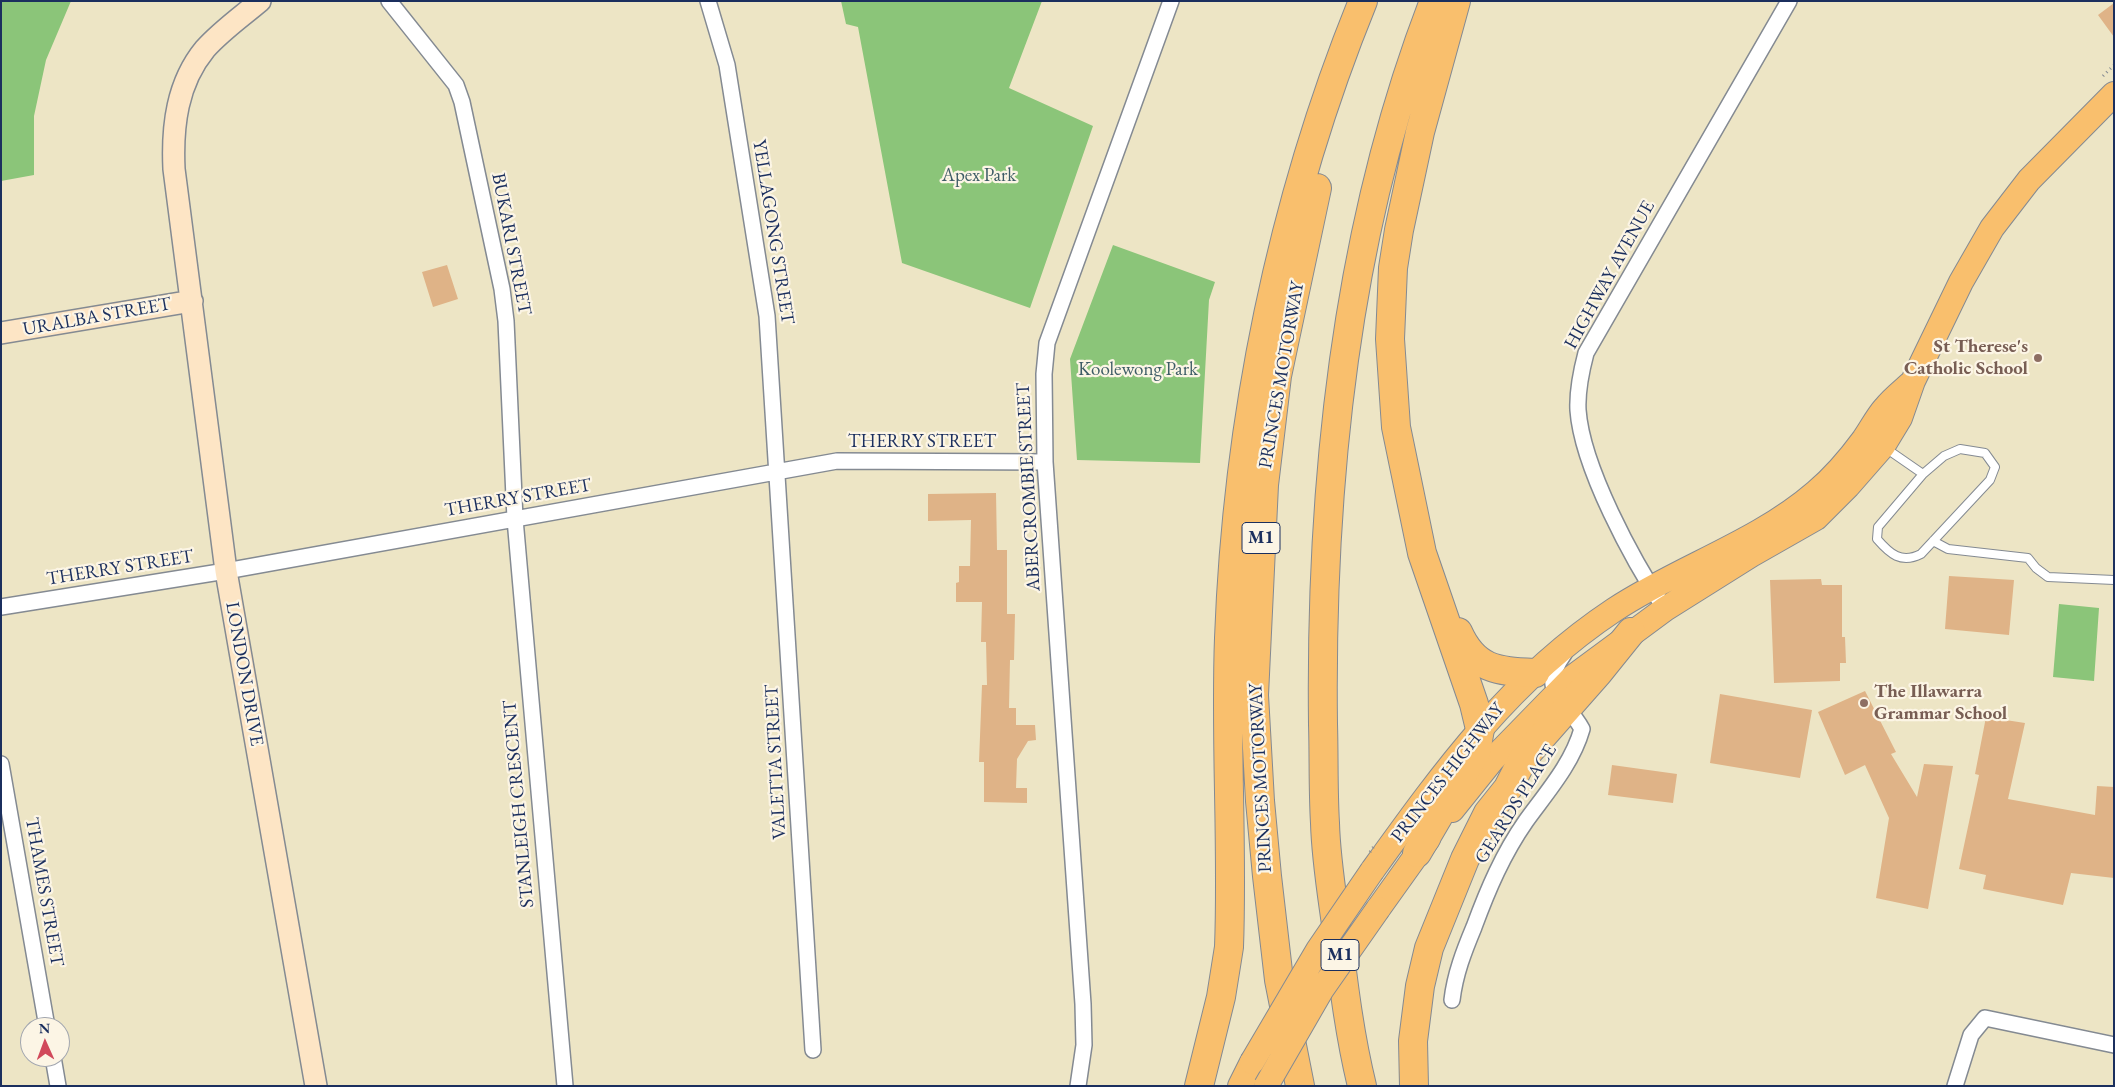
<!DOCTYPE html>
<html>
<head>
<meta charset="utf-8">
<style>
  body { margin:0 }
  #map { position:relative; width:2115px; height:1087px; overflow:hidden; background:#ede5c5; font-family:"EB Garamond",serif }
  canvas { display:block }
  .frame { position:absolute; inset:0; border:2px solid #1b2f5e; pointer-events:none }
  .north { position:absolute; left:20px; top:1017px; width:50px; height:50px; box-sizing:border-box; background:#fcf5e5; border:1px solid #a2a6af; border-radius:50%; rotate:358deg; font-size:14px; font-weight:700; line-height:20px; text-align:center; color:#1b2f5e }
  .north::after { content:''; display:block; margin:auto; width:18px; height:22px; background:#d1495b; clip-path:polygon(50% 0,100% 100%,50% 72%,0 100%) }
</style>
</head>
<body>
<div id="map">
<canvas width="2115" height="1087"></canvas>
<div class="frame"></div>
<div class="north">N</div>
</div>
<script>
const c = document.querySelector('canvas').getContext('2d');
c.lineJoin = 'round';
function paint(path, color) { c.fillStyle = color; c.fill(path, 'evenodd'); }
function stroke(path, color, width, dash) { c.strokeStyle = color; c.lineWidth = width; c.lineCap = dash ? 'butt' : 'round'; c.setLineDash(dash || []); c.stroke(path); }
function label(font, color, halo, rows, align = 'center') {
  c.font = font + ' "EB Garamond",serif'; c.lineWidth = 4.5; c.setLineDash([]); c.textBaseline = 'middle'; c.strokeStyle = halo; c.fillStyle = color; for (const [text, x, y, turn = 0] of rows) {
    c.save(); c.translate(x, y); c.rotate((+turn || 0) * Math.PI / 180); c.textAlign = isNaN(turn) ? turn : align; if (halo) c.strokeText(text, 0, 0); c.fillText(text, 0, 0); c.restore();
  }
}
const green = new Path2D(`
  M1 1H71L46 60 34 116V175L1 181Z
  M841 1H1042L1009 88 1093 126 1030 308 902 263 858 27 846 24Z
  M1113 245 1215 282 1209 300 1200 463 1077 460 1070 359Z
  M2059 604 2099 608 2094 681 2053 677Z`);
const building = new Path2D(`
  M2114 3V37L2098 15Z
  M447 265 458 299 433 307 422 272Z
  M996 493 997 550H1007V614H1015L1014 660H1010L1009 708H1016V725H1035L1036 740 1028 741 1017 759 1016 788H1027V803L984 802V762H979L982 685H987L986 642H981L982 602H956V583L959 582V566H970L971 520 928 521V494Z
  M1949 576 2014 580 2009 635 1945 629Z
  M1821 579 1822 585H1842V637H1845L1846 663H1840V681L1774 683 1770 580Z
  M1865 691 1896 752 1891 754 1917 797 1924 764 1953 766 1928 909 1876 898 1889 818 1865 765 1845 775 1818 712Z
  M1720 694 1812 710 1800 778 1710 763Z
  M1986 717 2025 723 2008 799 2095 815 2097 786 2114 787V878L2071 873 2063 905 1983 889 1986 875 1959 869 1979 775 1975 774Z
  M1612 765 1677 774 1673 803 1608 795Z`);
const path = new Path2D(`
  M2103 76 2114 65`);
const lane = new Path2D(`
  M1884 447 1923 474 1878 527 1877 539C1890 554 1901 564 1921 554L1990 480 1995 467 1985 453 1960 449 1944 456 1923 474
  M1933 541 1948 549 2028 558 2036 568 2048 577 2114 580`);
const street = new Path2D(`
  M389 1 456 85 462 102 502 289 506 321 515 519 565 1086
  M708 1 727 65 767 316 813 1050
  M1 607 226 571 837 461 1045 462
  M1665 609C1633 561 1582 467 1578 410 1577 390 1581 372 1586 353L1789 1
  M1 764 47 1027
  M1452 1000C1455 974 1464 951 1474 927 1488 889 1503 854 1526 821 1547 792 1572 764 1582 729 1565 698 1537 692 1564 654
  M53 1057 58 1086
  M1078 1086 1084 1045 1083 1004 1045 462 1044 374 1047 343 1171 1
  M1955 1086 1971 1035 1985 1018 2114 1045`);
const secondary = new Path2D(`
  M260 1C241 17 221 31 205 49 177 83 172 126 174 169L226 571 316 1086
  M1 333 192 301`);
const primary = new Path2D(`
  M1452 810 1493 759 1573 677 1665 609 1751 555 1816 518 1848 486 1883 446 1900 418 1913 381 1961 282 1992 228 2029 180 2114 94
  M1372 871C1444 771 1510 679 1614 610 1679 567 1757 543 1816 492 1834 477 1850 458 1864 439 1871 429 1877 417 1885 408 1892 399 1901 392 1910 384
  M1378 909 1428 839
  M1240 1086 1252 1062`);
const highway = new Path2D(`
  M1458 632C1475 670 1497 671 1535 673
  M1417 853 1476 752 1480 729 1474 704 1422 553 1396 427 1390 339 1393 268 1399 230 1420 132 1456 1
  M1199 1086 1221 997 1229 947C1233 844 1225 741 1229 638 1237 421 1281 202 1363 1
  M1300 1086 1279 980 1267 876 1260 801 1254 695 1264 485 1277 376 1317 188
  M1362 1086C1350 1037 1344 988 1338 939 1333 900 1326 862 1325 823 1323 790 1324 757 1323 724 1320 482 1346 228 1434 1
  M1414 1086 1413 1041 1420 986 1429 948 1465 859 1488 813 1508 788 1524 757 1598 673 1631 632`);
const pathBridge = new Path2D(`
  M1370 852 1374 846`);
const primaryBridge = new Path2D(`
  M1252 1062 1318 950 1372 871
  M1266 1086 1322 989 1378 909`);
const markers = [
  [2038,358,5,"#8d6e63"],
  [1864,703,5,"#8d6e63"]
];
const shields = [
  [1261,538,38],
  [1340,955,38]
];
const shieldNames = [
  ["M1",1261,538],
  ["M1",1340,955]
];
const parkNames = [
  ["Apex Park",979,176],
  ["Koolewong Park",1138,370]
];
const streetNames = [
  ["YELLAGONG STREET",773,232,81],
  ["BUKARI STREET",511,244,79],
  ["HIGHWAY AVENUE",1610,275,-61],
  ["URALBA STREET",97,317,-10],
  ["PRINCES MOTORWAY",1282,375,-80],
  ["THERRY STREET",922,442],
  ["ABERCROMBIE STREET",1029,487,-93],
  ["THERRY STREET",518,498,-10],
  ["THERRY STREET",120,568,-9],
  ["LONDON DRIVE",244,674,80],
  ["VALETTA STREET",776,762,-93],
  ["PRINCES HIGHWAY",1448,773,-52],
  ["PRINCES MOTORWAY",1261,778,-93],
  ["STANLEIGH CRESCENT",519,804,-95],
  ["GEARDS PLACE",1516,804,-58],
  ["THAMES STREET",44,892,80]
];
const educationNames = [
  ["St Therese's",2028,347],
  ["Catholic School",2028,369],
  ["The Illawarra",1874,692,"left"],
  ["Grammar School",1874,714,"left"]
];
paint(green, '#8bc579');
paint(building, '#dfb387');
stroke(lane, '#848a92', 10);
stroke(street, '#848a92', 18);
stroke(secondary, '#848a92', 24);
stroke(primary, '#848a92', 26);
stroke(highway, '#848a92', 30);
stroke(path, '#848a92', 3, [1, 4]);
stroke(lane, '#fff', 8);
stroke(street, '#fff', 15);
stroke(secondary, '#fde5c5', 21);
stroke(primary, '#f9bf6d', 24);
stroke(highway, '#f9bf6d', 28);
stroke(primaryBridge, '#848a92', 26, []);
stroke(pathBridge, '#848a92', 3, [1, 4]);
stroke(primaryBridge, '#f9bf6d', 24);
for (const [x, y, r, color] of markers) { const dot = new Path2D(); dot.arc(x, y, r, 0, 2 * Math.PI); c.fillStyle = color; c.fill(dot); stroke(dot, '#fcf5e5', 2); }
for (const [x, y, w] of shields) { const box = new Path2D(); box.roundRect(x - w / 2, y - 15.5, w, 31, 4); c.fillStyle = '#fcf5e5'; c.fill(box); stroke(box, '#1b2f5e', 1); }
label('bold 18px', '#1b2f5e', null, shieldNames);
label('19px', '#3d5c66', '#fcf5e5', parkNames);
label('19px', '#1b2f5e', '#fcf5e5', streetNames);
label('bold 19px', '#785e54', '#fcf5e5', educationNames, 'right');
</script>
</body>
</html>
